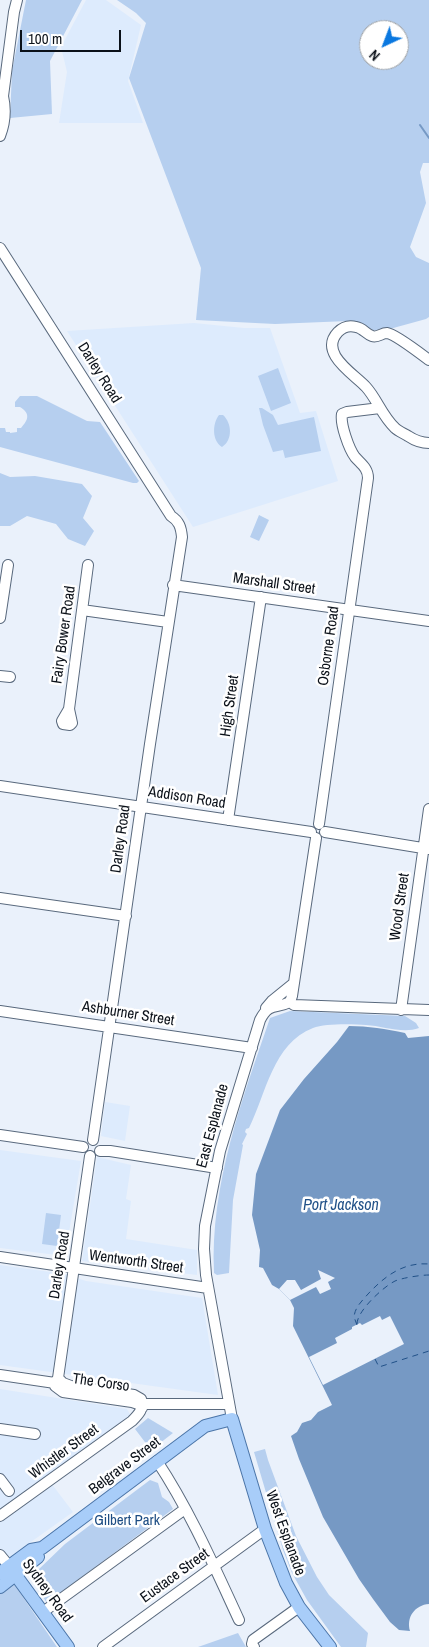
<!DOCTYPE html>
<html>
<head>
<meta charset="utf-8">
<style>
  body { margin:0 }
  #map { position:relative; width:429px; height:1647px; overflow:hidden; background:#eaf1fb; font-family:"Archivo Narrow",sans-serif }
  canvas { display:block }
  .north { position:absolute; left:359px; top:20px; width:50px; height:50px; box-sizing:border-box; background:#fff; border:1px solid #9da0a3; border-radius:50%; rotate:223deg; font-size:14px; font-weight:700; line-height:20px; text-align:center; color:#0b1119 }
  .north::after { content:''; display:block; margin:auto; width:18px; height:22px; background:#0a78e0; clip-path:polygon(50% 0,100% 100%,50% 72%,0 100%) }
  .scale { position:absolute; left:20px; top:30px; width:101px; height:22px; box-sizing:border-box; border:2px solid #0b1119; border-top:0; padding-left:6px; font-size:15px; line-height:18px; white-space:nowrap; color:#0b1119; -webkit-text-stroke:4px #fff; paint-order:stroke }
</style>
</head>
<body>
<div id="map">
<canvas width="429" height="1647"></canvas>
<div class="north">N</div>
<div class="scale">100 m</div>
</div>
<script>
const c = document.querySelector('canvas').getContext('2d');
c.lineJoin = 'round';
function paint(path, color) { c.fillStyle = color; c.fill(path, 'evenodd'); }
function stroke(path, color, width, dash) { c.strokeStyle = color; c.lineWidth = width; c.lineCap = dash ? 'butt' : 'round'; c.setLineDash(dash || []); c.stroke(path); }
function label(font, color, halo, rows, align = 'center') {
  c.font = font + ' "Archivo Narrow",sans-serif'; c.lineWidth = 5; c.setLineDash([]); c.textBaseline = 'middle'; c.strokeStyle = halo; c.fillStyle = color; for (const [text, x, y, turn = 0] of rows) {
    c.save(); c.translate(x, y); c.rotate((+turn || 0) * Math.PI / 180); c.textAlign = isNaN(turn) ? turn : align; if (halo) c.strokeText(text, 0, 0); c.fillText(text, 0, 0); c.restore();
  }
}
const built = new Path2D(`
  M86 0H106L141 25 128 81 143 123H59L67 72 61 47Z
  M194 323 244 328H270L300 413 316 411 338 481 193 527 67 331Z
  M105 1102 130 1106 125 1141 101 1136Z
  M0 1150 81 1161 65 1256 0 1248Z
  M97 1157 131 1165 126 1199 131 1201 126 1239 197 1250V1275L82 1261Z
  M0 1265 65 1274 86 1281 202 1298 218 1395 0 1365Z
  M0 1389 127 1409 132 1418 51 1483 73 1512 0 1564Z`);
const green = new Path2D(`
  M26 0H82L50 61 52 114 10 118 12 71Z
  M117 0H429V163H423L420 172 426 203 410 247 416 257 429 263V317L426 319 386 330H373L348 321 275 324 196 320 201 268 129 78 146 23 136 13ZM369 30H399V60H369Z
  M278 368 291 403 271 411 258 376Z
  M20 396H37L87 421 100 422 139 481 137 483H133L0 447V428H5L6 432H10V433L17 432V428H21C28 420 31 414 20 407H15V402Z
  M259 408H262L273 415 278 425 314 417 321 451 285 458 283 450 273 452 263 425Z
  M219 415H223C232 423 233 440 222 447 212 441 212 424 219 415Z
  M0 473 10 477 35 476 82 484 92 496 83 518 94 531 85 546 68 539 56 524 27 516 10 526H0Z
  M259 515 269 520 259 541 250 537Z
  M290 1011 405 1016 416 1023 419 1028C403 1034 383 1026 366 1025 354 1024 325 1023 313 1028 273 1043 266 1094 249 1128L246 1129 245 1132 247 1134 242 1144 243 1145 233 1200 229 1273 217 1275 214 1273C210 1185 242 1100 270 1018Z
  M46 1213 61 1215 57 1246 42 1244Z
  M148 1418 173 1433 151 1450 135 1429Z
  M265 1449 268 1460 296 1536 317 1577 329 1595 368 1633 366 1647H341L307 1600 292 1573 283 1550 254 1452Z
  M150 1480 158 1483 162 1497 169 1502 173 1509 47 1603 38 1590 35 1582 38 1570 65 1544Z
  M14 1584 57 1647H0V1593Z
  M238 1633 246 1647H198Z`);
const water = new Path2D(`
  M349 1026C368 1026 386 1029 405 1033L408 1038 429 1036V1604C415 1605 406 1617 410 1631L399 1630 390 1622 373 1599 359 1579 323 1517 299 1459 291 1436 297 1432 302 1423 311 1420 318 1412 332 1405 293 1326 294 1308 290 1300 279 1289 272 1285 263 1268 259 1267 260 1250 252 1215 256 1174 280 1110 304 1079 337 1042Z`);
const pier = new Path2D(`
  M318 1270 335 1278 328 1282 331 1289 320 1294 316 1287 290 1300 279 1289 287 1280H295L301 1290 321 1279Z
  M380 1316 382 1320 390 1316 404 1344 323 1385 309 1357 337 1343 335 1338 352 1329V1327L360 1323 362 1325Z`);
const stream = new Path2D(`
  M420 125 429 138`);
const ferry = new Path2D(`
  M357 1324C357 1311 383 1287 395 1281 402 1278 420 1275 429 1275
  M357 1325 354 1317C355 1307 362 1301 368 1294 385 1276 403 1262 429 1264
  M375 1359 379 1367 429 1351`);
const minor = new Path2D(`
  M0 101 3 96 14 12 17 0
  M0 136C5 123 6 109 3 96
  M0 248 171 516C179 521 181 527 182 537L150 744 93 1140
  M429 360C421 354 395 334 387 333 381 333 378 338 372 336 366 334 363 328 356 327 349 325 343 327 338 332 318 353 354 374 366 387 377 399 382 416 395 428 398 431 403 433 408 436 414 440 421 443 429 443
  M173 585 429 621
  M82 610 168 622
  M0 618 8 565
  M0 676 10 677
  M69 709 62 721 63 724 70 725 72 723 69 709 88 565
  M0 786 311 832
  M228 820 261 597
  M319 824 368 478C368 468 361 464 355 457 349 449 340 424 342 414L347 412 380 408
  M325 832 429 849
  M0 898 126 916
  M290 1002 292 996 316 838
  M290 1002 294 1005 429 1010
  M266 1008 272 1001 293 984
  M401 1010 429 809
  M0 1011 252 1048
  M0 1135 83 1147
  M100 1151H110L217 1168
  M90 1156 58 1378 55 1383V1386L63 1392 132 1402 138 1404 142 1408
  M0 1257 208 1288
  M0 1375 55 1383
  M143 1404H229
  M232 1419 206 1275 204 1249 205 1226 220 1151 260 1020C269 1002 276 1009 290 1002
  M0 1429 35 1434
  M157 1461C190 1511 214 1566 239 1620
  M0 1479 9 1491
  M0 1516 132 1421C138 1415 145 1408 141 1399L134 1395 71 1386 63 1383 58 1378
  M0 1555 9 1566
  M43 1612 185 1509
  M103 1647 265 1529
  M254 1647 252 1644 253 1640 299 1607`);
const major = new Path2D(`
  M9 1566 68 1647
  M0 1573 31 1550 42 1548 205 1426 232 1419 265 1529 286 1583 299 1607 330 1647
  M0 1587 38 1557`);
const streetNames = [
  ["Darley Road",99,373,58],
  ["Marshall Street",274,584,8],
  ["Fairy Bower Road",64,635,-82],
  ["Osborne Road",329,646,-82],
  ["High Street",230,706,-82],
  ["Addison Road",187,798,9],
  ["Darley Road",121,839,-82],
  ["Wood Street",400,907,-82],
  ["Ashburner Street",128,1014,9],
  ["East Esplanade",213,1126,-75],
  ["Wentworth Street",136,1262,8],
  ["Darley Road",60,1265,-81],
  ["The Corso",101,1383,8],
  ["Whistler Street",64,1452,-36],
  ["Belgrave Street",125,1466,-37],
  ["West Esplanade",285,1533,70],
  ["Eustace Street",175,1576,-36],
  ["Sydney Road",47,1591,54]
];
const parkNames = [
  ["Gilbert Park",127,1521]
];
const waterNames = [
  ["Port Jackson",341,1206]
];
paint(built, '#ddebfd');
paint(green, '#b6cfef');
paint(water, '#7699c4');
paint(pier, '#eaf1fb');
stroke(stream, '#7699c4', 2);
stroke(ferry, '#215188', 1, [6, 5]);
stroke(minor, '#59697d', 12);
stroke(major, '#4b75a8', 14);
stroke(minor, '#fff', 10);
stroke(major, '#a8cdf9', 12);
label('15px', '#0b1119', '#fff', streetNames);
label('15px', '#1c4c83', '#fff', parkNames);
label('italic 16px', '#215188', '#fff', waterNames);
</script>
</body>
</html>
